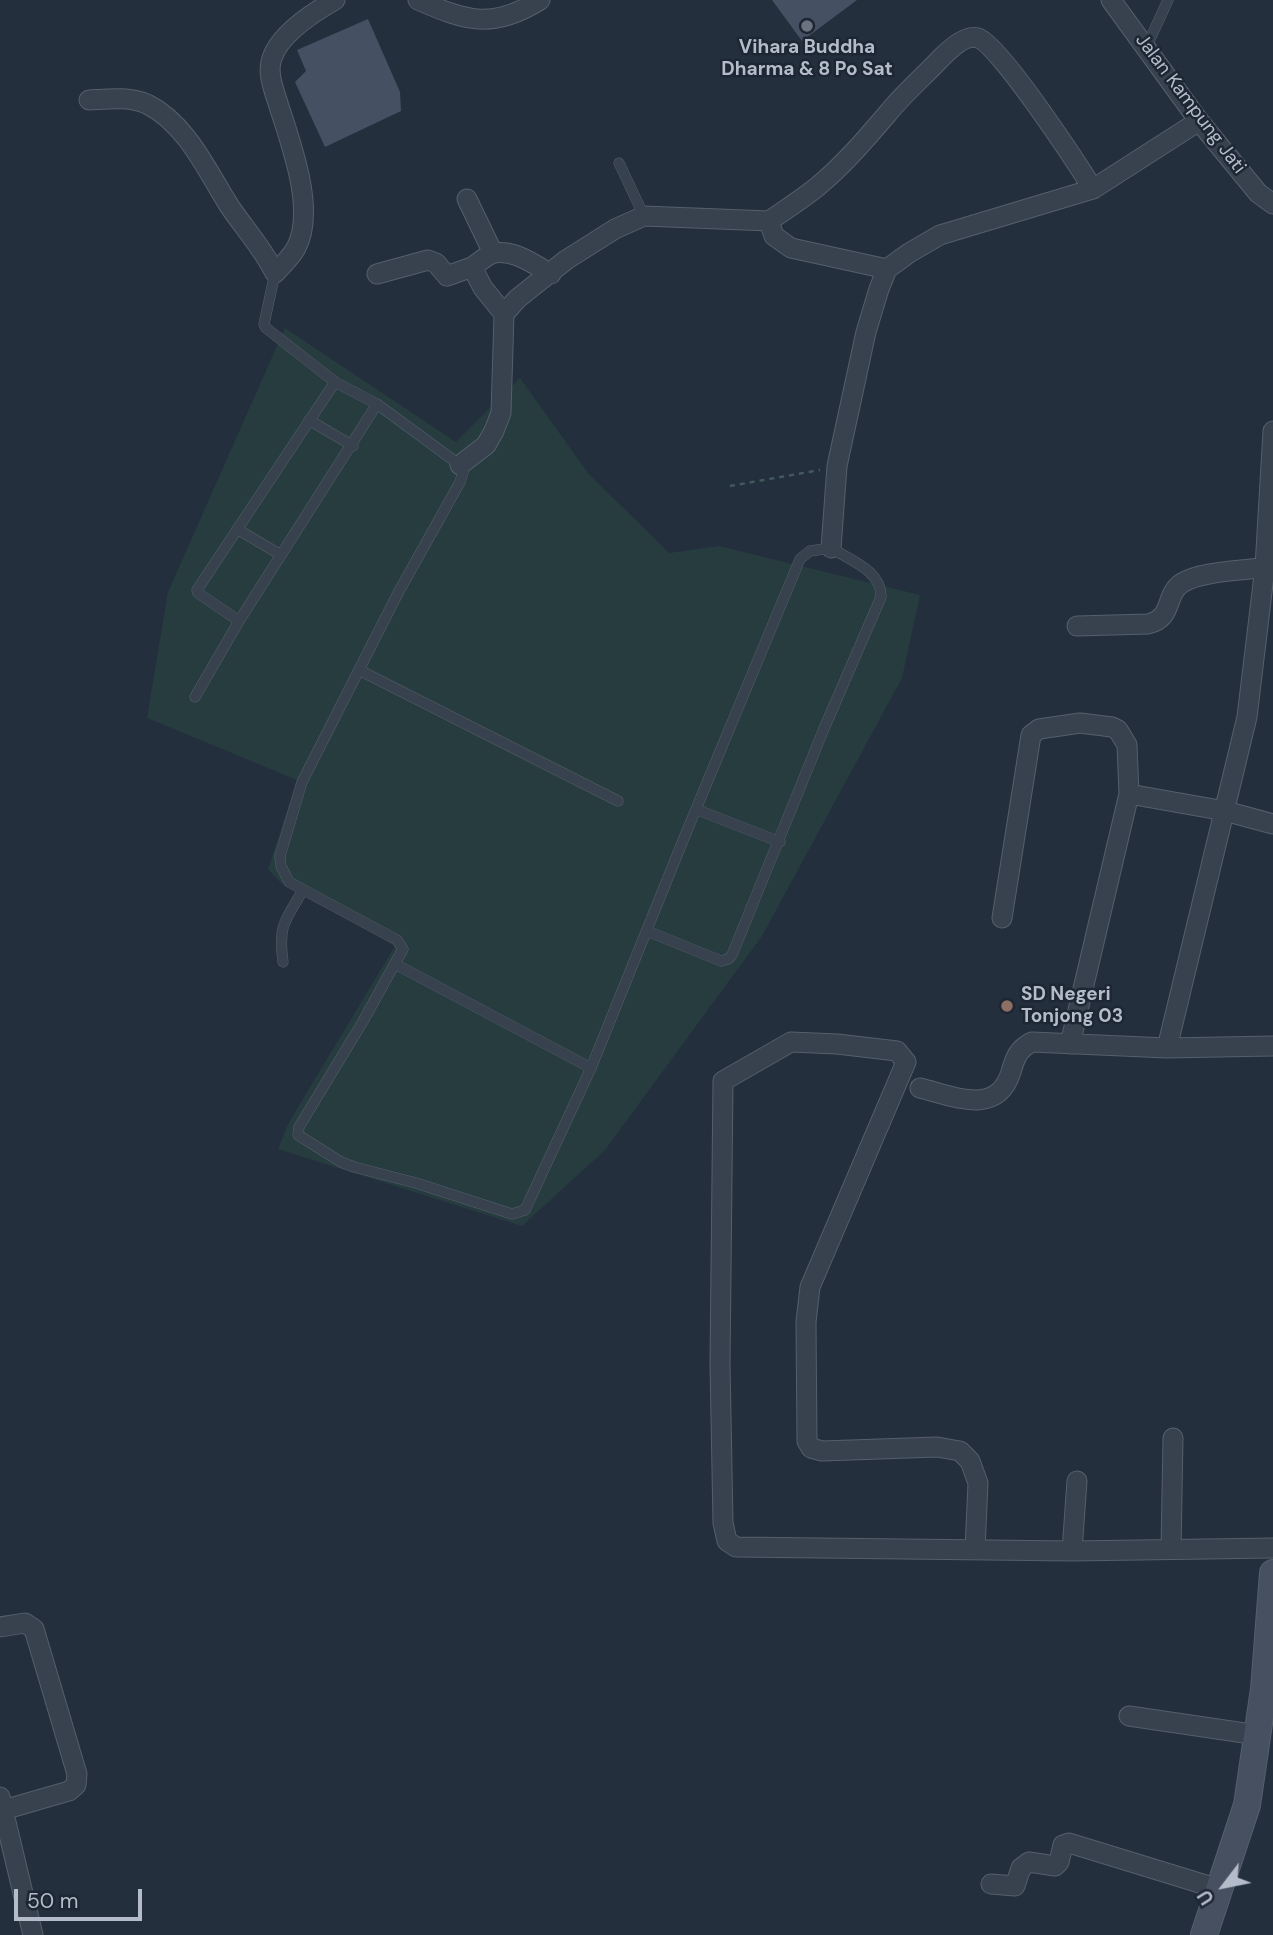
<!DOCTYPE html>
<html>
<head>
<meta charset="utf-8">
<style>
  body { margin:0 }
  #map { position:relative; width:1273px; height:1935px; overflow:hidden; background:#242f3e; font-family:"DM Sans",sans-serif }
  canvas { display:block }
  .north { position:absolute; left:1189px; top:1851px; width:70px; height:70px; -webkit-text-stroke:5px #1d2633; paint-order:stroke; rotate:238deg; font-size:19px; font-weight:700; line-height:28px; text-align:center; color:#b4bcc9 }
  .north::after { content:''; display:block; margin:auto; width:24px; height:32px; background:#b4bcc9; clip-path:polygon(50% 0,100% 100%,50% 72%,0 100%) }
  .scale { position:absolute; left:14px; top:1889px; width:128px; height:32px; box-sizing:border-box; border:4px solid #b4bcc9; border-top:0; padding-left:9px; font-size:21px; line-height:24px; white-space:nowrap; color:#b4bcc9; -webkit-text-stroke:5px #1d2633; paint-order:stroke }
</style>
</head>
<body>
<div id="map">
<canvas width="1273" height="1935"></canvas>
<div class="north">U</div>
<div class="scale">50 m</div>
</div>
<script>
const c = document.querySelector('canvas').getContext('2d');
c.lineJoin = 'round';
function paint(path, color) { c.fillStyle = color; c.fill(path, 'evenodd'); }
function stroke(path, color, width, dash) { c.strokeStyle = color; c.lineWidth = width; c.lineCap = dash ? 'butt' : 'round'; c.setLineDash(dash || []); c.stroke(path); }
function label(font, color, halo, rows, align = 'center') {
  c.font = font + ' "DM Sans",sans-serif'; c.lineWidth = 5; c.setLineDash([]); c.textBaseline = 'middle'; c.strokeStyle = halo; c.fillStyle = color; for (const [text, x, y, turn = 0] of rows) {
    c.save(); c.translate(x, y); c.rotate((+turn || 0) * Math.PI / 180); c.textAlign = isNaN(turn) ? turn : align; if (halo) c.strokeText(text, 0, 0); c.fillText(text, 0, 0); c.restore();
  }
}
const green = new Path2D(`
  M285 328 456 442 520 378 588 473 669 553 719 546 920 595 902 678 762 936 605 1150 522 1226 278 1149 289 1122 395 946 281 883 268 869 297 780 147 718 168 592Z`);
const building = new Path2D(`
  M772 0H857L802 41Z
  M368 19 400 92 401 111 325 147 295 82 306 71 297 50Z`);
const path = new Path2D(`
  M730 486 820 470`);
const lane = new Path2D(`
  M1146 48 1168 0
  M619 163 644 216
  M275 273 264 324 266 328 335 382 377 404 460 465 463 472 460 482 398 593 302 782 280 856 281 866 289 882 397 940 403 949 362 1023 299 1127 298 1135 341 1162 354 1167 416 1183 512 1214 525 1210 591 1068 684 838 800 559 810 551 831 548C850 560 882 571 881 597L823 731 732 955 728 959 721 961 647 931
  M309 420 353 446
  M237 529 281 555
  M239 621 198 593 197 590 335 382
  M359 670 618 801
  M195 697 239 621 377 404
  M698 810 780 842
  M283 962C278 925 285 921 303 890
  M395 964 591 1068`);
const street = new Path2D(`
  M418 0C466 21 492 30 540 0
  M1111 0 1199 121 1258 193 1273 204
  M89 100C108 99 129 96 147 104 187 124 207 171 230 207 245 229 263 249 275 273 283 265 291 257 296 248 317 209 289 139 277 100 273 88 267 71 272 58 280 34 314 12 335 0
  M467 199 493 253
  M769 221C785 210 802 199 817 187 846 163 870 134 894 106 909 89 926 74 942 57 950 49 966 34 978 38 999 44 1078 165 1093 189L1199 121
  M377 274 428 260 436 263 447 276 472 267
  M504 314 483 288 472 267C478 263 485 257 491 254 511 247 535 265 551 274
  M460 465 486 445 494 431 501 413 504 314 517 299 566 260 615 229 644 216 769 221 774 236 791 248 887 269
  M831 548 837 466 866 332 879 289 887 269 909 253 940 235 1093 189
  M1077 626 1148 624C1174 618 1164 595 1182 583 1201 571 1243 571 1265 567
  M1129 794 1225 811 1273 824
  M1002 918 1031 735 1039 729 1080 723 1112 727 1118 730 1127 745 1129 794 1070 1044
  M1167 1048 1247 717 1265 567 1273 431
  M920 1088C953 1096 997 1117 1011 1072 1015 1058 1018 1049 1032 1042L1167 1048 1273 1046
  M1171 1549 1173 1438
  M975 1550 978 1483 970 1461 960 1451 937 1447 822 1451 811 1448 807 1441 806 1322 810 1287 906 1062 897 1051 837 1044 791 1042 723 1081 720 1364 723 1523 727 1541 736 1547 1072 1551 1273 1548
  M1072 1551 1077 1481
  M0 1627 25 1623 34 1629 77 1774 76 1785 69 1791 0 1811
  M1129 1716 1258 1735
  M0 1797 33 1935
  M991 1884 1015 1886 1021 1868 1029 1862 1055 1866 1059 1862 1063 1845 1069 1843 1219 1889`);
const secondary = new Path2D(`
  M1204 1935 1247 1805 1264 1689 1273 1573`);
const markers = [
  [807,26,7,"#6b7280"],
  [1007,1006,7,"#8d6e63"]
];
const poiNames = [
  ["Vihara Buddha",807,48],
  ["Dharma & 8 Po Sat",807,70],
  ["SD Negeri",1021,995,"left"],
  ["Tonjong 03",1021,1017,"left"]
];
const streetNames = [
  ["Jalan Kampung Jati",1190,104,53]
];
paint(green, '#263c3f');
paint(building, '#455162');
stroke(lane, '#565f6c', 11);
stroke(street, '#565f6c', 21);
stroke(secondary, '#565f6c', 28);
stroke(path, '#44595c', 2.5, [5, 5]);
stroke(lane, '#38414e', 10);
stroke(street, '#38414e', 19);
stroke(secondary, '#465061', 26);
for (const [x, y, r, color] of markers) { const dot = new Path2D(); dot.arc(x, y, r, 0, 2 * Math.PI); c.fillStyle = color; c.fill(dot); stroke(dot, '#1d2633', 2.5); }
label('bold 19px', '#b4bcc9', '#1d2633', poiNames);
label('19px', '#b4bcc9', '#1d2633', streetNames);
</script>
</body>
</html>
